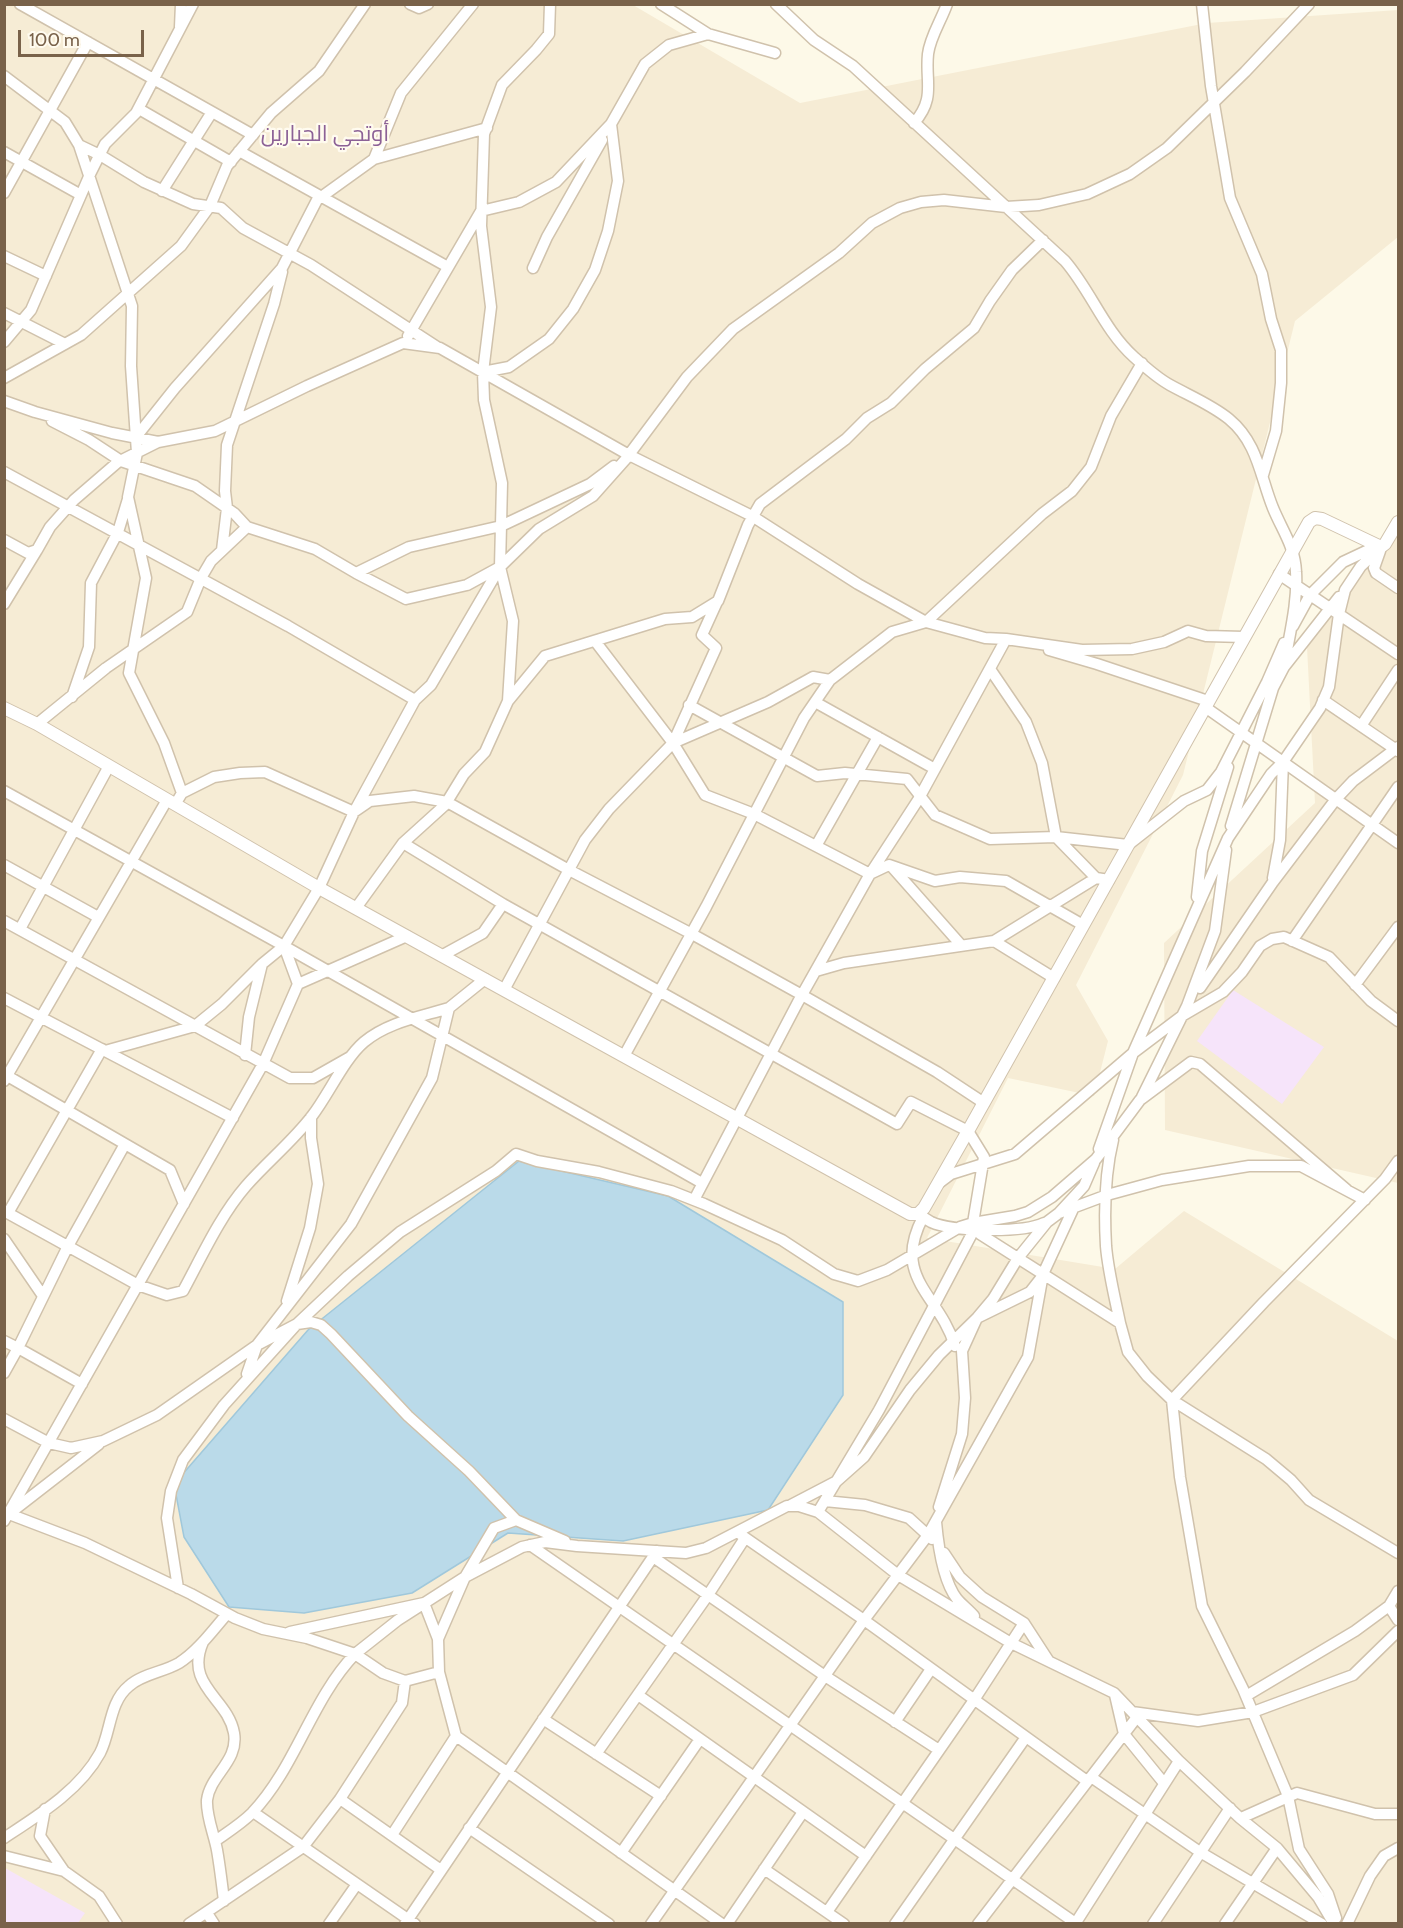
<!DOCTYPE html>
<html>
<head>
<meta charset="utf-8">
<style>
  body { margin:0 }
  #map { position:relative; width:1403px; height:1928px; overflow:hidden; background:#fdf9e8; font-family:Cabin,sans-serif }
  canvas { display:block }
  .frame { position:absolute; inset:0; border:6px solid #79624a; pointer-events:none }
  .scale { position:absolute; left:18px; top:30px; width:126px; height:27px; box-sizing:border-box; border:3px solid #79624a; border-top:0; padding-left:8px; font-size:18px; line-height:21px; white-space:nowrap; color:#79624a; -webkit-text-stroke:4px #fffbef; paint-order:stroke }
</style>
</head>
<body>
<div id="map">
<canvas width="1403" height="1928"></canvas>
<div class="frame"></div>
<div class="scale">100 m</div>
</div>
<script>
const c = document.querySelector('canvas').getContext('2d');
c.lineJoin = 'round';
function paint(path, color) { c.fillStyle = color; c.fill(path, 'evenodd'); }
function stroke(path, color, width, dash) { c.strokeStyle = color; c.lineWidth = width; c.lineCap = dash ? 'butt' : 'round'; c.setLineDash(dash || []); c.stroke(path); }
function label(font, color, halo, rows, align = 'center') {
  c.font = font + ' Cabin,Cairo,sans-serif'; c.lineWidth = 4.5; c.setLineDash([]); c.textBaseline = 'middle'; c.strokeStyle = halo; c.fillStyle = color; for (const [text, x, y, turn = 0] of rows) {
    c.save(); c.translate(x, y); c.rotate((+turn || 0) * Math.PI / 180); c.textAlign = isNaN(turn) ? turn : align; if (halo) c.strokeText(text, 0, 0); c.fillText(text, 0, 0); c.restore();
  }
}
const residential = new Path2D(`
  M5 5H633L800 103 1207 23 1398 10V237L1295 321 1183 775 1076 985 1108 1041 1094 1096 1008 1078 927 1238 1115 1269 1184 1211 1398 1341V1923L5 1924ZM768 1510 623 1541 508 1533Z
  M1398 522V1183L1165 1130 1164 943 1315 803 1307 647Z`);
const education = new Path2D(`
  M1233 990 1324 1047 1282 1104 1197 1041Z
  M5 1868 85 1913 78 1923H5Z`);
const water = new Path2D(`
  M519 1161 668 1196 843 1302V1395L768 1510 623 1541 508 1533 412 1593 304 1613 229 1607 184 1537 174 1484 308 1330Z`);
const minor = new Path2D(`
  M20 4 253 135
  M410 4 419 8 428 4
  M661 4 708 34
  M776 4 814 40 853 66 1065 261C1091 291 1104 330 1134 357 1145 367 1157 378 1170 385 1190 396 1212 405 1229 419 1258 443 1260 476 1273 508 1282 530 1295 547 1296 572 1298 603 1289 636 1284 667
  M1202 4 1211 86 1230 198 1262 274 1271 319 1281 350V383L1276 431 1263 475
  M180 27 181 4
  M4 76 65 122 79 145 132 306 131 366 137 453 128 497 146 578 129 673 164 743 182 793
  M139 109 231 162
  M914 123C936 98 925 82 928 54 930 37 941 21 947 4
  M79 145 100 155 144 182 193 204 221 208 243 228 311 265 437 347
  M239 151 448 267
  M4 152 81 195
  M374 159 487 128
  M162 191 212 112
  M4 193 88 42
  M4 256 46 276
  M533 268 547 237 602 140
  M4 313 65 344
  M408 336 481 211 519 202 556 182 611 124
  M4 342 31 310 91 172 105 144 136 113 193 4
  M483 372 509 367 549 339 573 309 595 270 608 231 618 181 611 124 645 64 669 45 708 34 775 53
  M4 378 81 335 181 246 210 206 227 166 271 113 319 71 365 4
  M4 401 35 412 112 433 158 442 215 431 307 386 403 343 440 348 629 455 752 516 858 584 926 622 985 638 1006 639 1082 650 1132 649 1164 642 1188 631 1206 636 1244 637
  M52 421 89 440 121 461 195 486 234 513 247 527
  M136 437 175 388 282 268 317 200 374 159 401 93 473 4
  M4 472 288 626 415 700
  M4 540 28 553 37 550 50 527 74 500 118 462 158 442
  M222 550 227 508 225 491 227 445 274 304 282 272
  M1380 551 1374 568 1376 573 1398 588
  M356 573 409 547 501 526 590 484 614 466
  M1279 574 1398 654
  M4 604 37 550
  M1293 626 1310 595 1343 562 1377 546
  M595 641 673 743 705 795 754 814 870 874 889 865 935 881 960 877 1006 881 1083 925
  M1049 650 1097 664 1208 701
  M990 669 1026 722 1042 763 1056 837 1096 878 1109 880
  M72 697 89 647 91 583 118 532 128 499
  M1323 700 1398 751
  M508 701 513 621 500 567 502 483 484 400 483 372 491 307 481 226 484 134 502 85 536 50 549 34 550 4
  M815 702 935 769
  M689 705 817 776 845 773 907 779 935 815 990 839 1056 837 1128 845 1184 801 1207 790 1221 772 1267 682 1284 643
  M1205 707 1398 843
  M37 724 106 668 187 612 201 578 211 561 247 527 315 549 356 573 406 599 467 585 500 567
  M1361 726 1398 670
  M673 743 768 702 813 677 830 680
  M4 791 284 946 702 1183
  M176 803 182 793 214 777 240 773 265 772 354 812 370 801 414 796 447 802 569 870 692 934 802 995 937 1072 984 1103
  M1231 826 1273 688 1284 667 1339 597
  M403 843 503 904
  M816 846 878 737
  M4 865 98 917
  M892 867 961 945
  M1273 878 1280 840 1283 762
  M1197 897 1202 851 1228 767
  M356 908 403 843 445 805 464 774 485 752 508 701 545 656 665 619 692 617 718 601 748 525 760 504 846 439 867 418 891 403 925 369 974 328 990 301 1012 270 1043 240
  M4 921 290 1078H313L350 1057
  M20 929 109 766
  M994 941 1096 878
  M1292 941 1398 787
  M443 955 483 933 503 904 897 1124 911 1102 968 1131 984 1157 973 1223 980 1234 1120 1323 1128 1352 1147 1376 1172 1400 1180 1477 1202 1606 1243 1689 1288 1796 1299 1849 1328 1894 1336 1918
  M816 971 844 963 994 941 1054 978
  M298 984 407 936
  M1355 985 1398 927
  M1200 988 1273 882 1336 799 1353 781 1398 747
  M504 990 585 840 609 809 673 743 716 648 702 635 717 602
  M4 998 233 1118
  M105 1051 195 1026 222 1004 262 964 284 946 319 888 354 812 415 700 431 685 500 567 539 529 593 496 625 460 687 377 733 329 839 253 872 223 900 208 921 202 944 200 1006 207 1039 205 1087 194 1130 174 1167 148 1245 72 1309 4
  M245 1055 249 1017 262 964
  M624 1056 706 907 804 718 830 680 892 632 926 622 1042 514 1072 491 1091 467 1111 416 1142 363
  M4 1074 170 1170 184 1204
  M4 1081 167 800
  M1142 1097 1187 1006 1215 931 1226 850
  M1113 1140C1105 1173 1104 1211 1106 1246 1108 1271 1115 1298 1120 1323
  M1099 1149 1133 1053 1228 838 1271 774 1283 762 1320 708 1329 687 1339 614 1345 590 1361 566 1381 547
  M1398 1161 1385 1179 1264 1302 1172 1400 1266 1459 1291 1480 1309 1500 1398 1553
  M939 1183 951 1174 1015 1154 1133 1053 1182 1016 1223 992 1242 972 1260 946 1272 939 1284 937 1329 957 1371 1001 1398 1021
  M694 1200 798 1002 870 874 918 800 1006 639 1010 640
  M4 1211 138 1285 167 1295 183 1291C202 1256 220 1216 246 1186 267 1162 293 1141 312 1116 329 1094 344 1059 364 1042 388 1022 420 1017 449 1008
  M8 1213 102 1049
  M1059 1213 1084 1186 1094 1163
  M920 1214C923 1217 927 1220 931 1222 953 1232 1023 1233 1044 1223
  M923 1217C891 1278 939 1294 955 1346
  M4 1239 43 1296
  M287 1301 310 1228 318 1184 311 1138V1117
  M4 1341 18 1348 4 1373
  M247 1374 257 1345 351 1224 432 1078 449 1008 485 979
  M82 1384 18 1348 68 1246 125 1144
  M4 1419 49 1443 71 1448 103 1441 157 1415 257 1345 297 1324 311 1322 321 1325 331 1334 408 1416 469 1471 516 1520 565 1541
  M825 1501 865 1505 909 1518 932 1539
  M791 1505 837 1481 864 1457 910 1390 939 1355 977 1318 993 1299 1018 1258 1047 1222 1059 1213 1107 1195 1162 1180 1249 1166H1301L1365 1200
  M939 1507 962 1434 965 1398 962 1351 977 1318 1030 1292 1041 1278
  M14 1510 99 1444
  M818 1512 879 1410 975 1228
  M9 1514 85 1543 191 1594 235 1618 263 1629 307 1638 355 1654 398 1620 465 1577 522 1547 545 1542 577 1546 686 1553 706 1548 787 1506H799L818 1512 898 1575 1011 1643 1114 1693 1179 1761 1240 1818 1277 1848 1318 1897 1334 1924
  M4 1521 263 1064 298 984 284 946
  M936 1522C938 1544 943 1581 957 1599 962 1605 969 1610 974 1616
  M737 1532 864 1620 1087 1781
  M530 1545 1077 1924
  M944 1553 960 1577 982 1597 1024 1623 1048 1660
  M653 1557 825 1676 939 1750
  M178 1588 167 1518 171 1491 183 1460 224 1405 297 1324 348 1276 400 1232 496 1171 516 1154 537 1161 599 1172 671 1191 704 1204 782 1240 834 1274 858 1281 887 1270 960 1227 973 1223 1015 1216 1028 1212 1052 1197 1096 1159 1140 1100 1191 1062 1200 1064 1347 1190
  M1389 1606 1398 1620
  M290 1632 424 1603 438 1639
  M203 1642C184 1686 228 1698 234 1733 239 1761 210 1775 207 1800 206 1816 214 1834 217 1850 220 1867 222 1884 224 1901
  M439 1672 438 1639 465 1577 494 1528 516 1520
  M638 1695 866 1856
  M1115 1695 1124 1734 1163 1782
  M1246 1696 1355 1631 1389 1606 1398 1591
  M1132 1712 1198 1721 1253 1712 1353 1675 1398 1631
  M543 1719 661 1796
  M895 1722 931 1669
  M596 1754 708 1595 745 1538
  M1091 1777 1200 1852 1322 1924
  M340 1799 441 1870
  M45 1809 40 1836 64 1871
  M253 1812 415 1924
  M1241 1818 1297 1793 1375 1814H1398
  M469 1828 609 1924
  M392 1835 456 1736
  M4 1838C39 1815 80 1790 100 1753 111 1732 109 1702 129 1686 142 1674 164 1672 179 1663 198 1651 213 1630 227 1614
  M215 1841C228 1832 241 1824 252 1813 296 1767 311 1700 355 1654L383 1673 405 1681 439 1672 456 1736 722 1924
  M621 1853 700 1739
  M4 1856 64 1871 99 1896 117 1924
  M764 1869 844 1924
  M827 1912 974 1700 1024 1623
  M207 1913 214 1924
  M189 1924 303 1847 340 1799 402 1703 405 1681
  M329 1924 357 1884
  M405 1924 657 1551
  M651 1924 864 1620 928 1535 1028 1357 1043 1274 1074 1207
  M727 1924 803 1812
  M895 1924 1026 1737
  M978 1924 1137 1717
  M1075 1924 1179 1761
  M1153 1924 1230 1808
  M1225 1924 1277 1848
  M1347 1924 1370 1876 1384 1856 1398 1848`);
const tertiary = new Path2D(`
  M4 708 37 724 319 888 910 1214H918L924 1208 968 1131 1309 522 1315 518 1322 519 1381 547 1385 544 1398 522`);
const quarterNames = [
  ["أوتجي الجبارين",325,135]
];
paint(residential, '#f6ecd5');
paint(education, '#f6e4fa');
paint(water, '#badae9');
stroke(water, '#a0c8db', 1.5);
stroke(minor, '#d0c2ac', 13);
stroke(tertiary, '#d0c2ac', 14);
stroke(minor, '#fff', 10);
stroke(tertiary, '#fff', 12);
label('22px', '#8c6196', '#fffbef', quarterNames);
</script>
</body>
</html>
